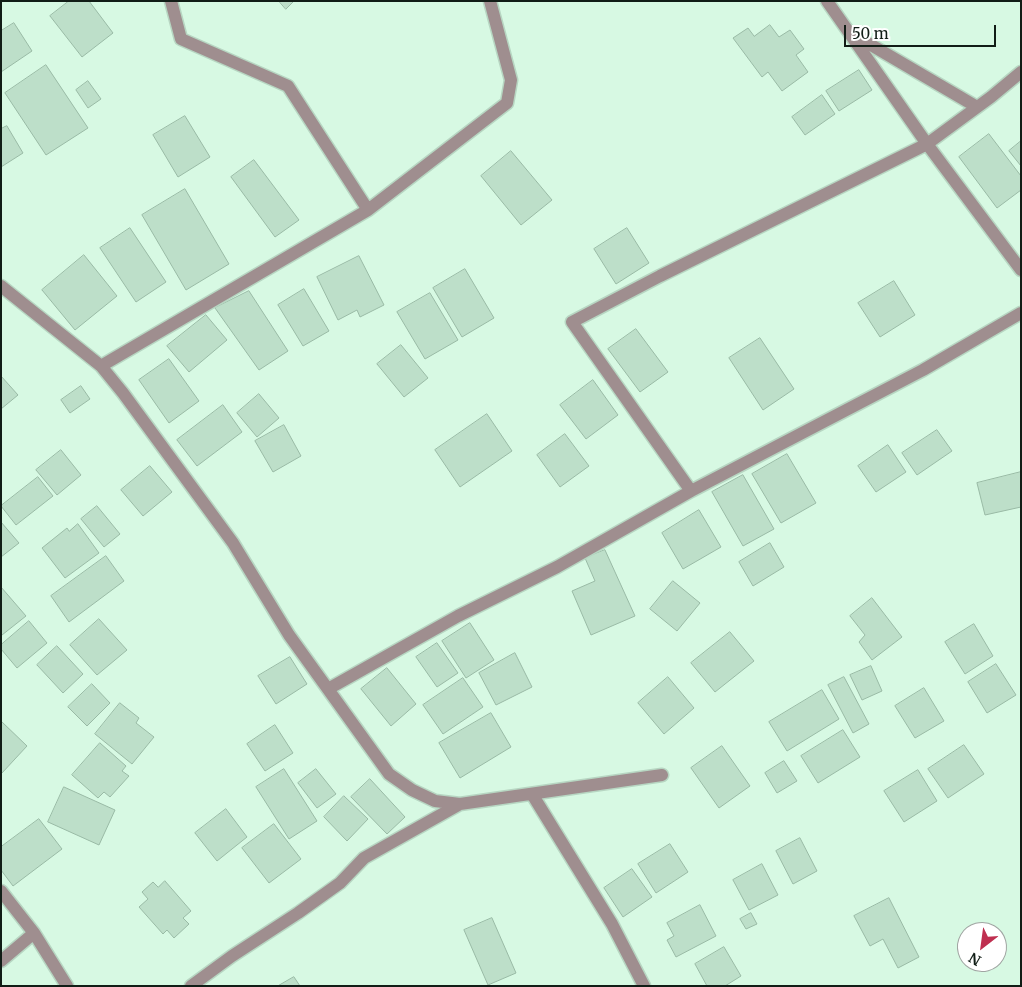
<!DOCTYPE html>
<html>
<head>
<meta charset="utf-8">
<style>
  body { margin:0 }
  #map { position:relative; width:1022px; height:987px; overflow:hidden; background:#d7f9e3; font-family:Merriweather,serif }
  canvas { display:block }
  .frame { position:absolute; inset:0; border:2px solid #111d16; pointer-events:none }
  .north { position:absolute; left:957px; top:922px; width:50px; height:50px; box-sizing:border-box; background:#fff; border:1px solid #a0a5a2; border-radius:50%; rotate:210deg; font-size:14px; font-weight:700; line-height:20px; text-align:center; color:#111d16 }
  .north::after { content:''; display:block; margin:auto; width:18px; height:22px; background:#bf2f50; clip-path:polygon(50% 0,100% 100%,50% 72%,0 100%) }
  .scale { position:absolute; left:844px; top:25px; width:152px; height:22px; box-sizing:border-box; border:2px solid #111d16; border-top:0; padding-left:6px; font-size:15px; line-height:18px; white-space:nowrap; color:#111d16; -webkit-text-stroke:4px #fff; paint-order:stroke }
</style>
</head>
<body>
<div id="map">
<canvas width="1022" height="987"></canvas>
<div class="frame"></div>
<div class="north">N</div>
<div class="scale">50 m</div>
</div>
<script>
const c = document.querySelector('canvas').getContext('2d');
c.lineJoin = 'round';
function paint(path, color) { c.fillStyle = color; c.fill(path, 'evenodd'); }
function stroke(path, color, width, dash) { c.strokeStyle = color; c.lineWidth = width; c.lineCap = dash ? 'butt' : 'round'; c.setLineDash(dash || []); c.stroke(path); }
const building = new Path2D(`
  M69 1H89L113 33 82 57 50 16Z
  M279 1H294L286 9Z
  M14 23 32 51 1 72V31Z
  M770 25 779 37 790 30 804 49 796 55 808 72 782 91 768 72 762 77 733 38 748 28 754 36Z
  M46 65 88 128 46 155 5 93Z
  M859 70 872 90 839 111 826 91Z
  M88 81 101 99 88 108 76 90Z
  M822 95 835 114 805 135 792 117Z
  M185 116 210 157 178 177 153 135Z
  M7 126 23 153 1 167V129Z
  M989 134 1021 176V190L997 208 959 157Z
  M1021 141V166L1009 151Z
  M511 151 552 200 521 225 481 176Z
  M254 160 299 220 275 237 231 177Z
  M185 189 229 264 186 290 142 215Z
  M130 228 166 282 136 302 100 248Z
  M627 228 649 263 616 284 594 249Z
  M84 255 117 296 75 330 42 290Z
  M359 256 384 305 360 317 357 310 338 320 317 277Z
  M465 269 494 318 462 337 433 288Z
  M894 281 915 315 880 337 858 303Z
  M304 289 329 331 303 346 278 305Z
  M249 291 288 351 259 370 215 308Z
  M430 293 458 340 425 359 397 312Z
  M206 315 227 340 189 372 167 346Z
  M636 329 668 372 640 392 608 349Z
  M760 338 794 389 763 410 729 358Z
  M401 345 428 378 404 397 377 364Z
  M169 359 199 401 169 423 139 380Z
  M1 376 18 395 1 409Z
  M593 380 618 415 586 439 560 405Z
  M81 386 90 399 70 413 61 400Z
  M259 394 279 418 257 437 237 413Z
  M223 405 242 432 197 466 177 440Z
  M487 414 512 451 460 487 435 450Z
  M284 425 301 456 273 472 255 441Z
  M937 430 952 451 917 475 902 453Z
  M565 434 589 466 560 487 537 455Z
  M888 445 906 472 876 492 858 466Z
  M61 450 81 475 57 495 36 470Z
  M787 454 816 503 781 523 752 474Z
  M150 466 172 492 143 516 121 490Z
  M1021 472V507L985 515 977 483Z
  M743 475 774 529 743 546 712 492Z
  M38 477 53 496 16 525 1 506Z
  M97 506 120 534 104 547 81 519Z
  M699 510 721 547 683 569 662 533Z
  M1 522 19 543 1 557Z
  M78 524 99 553 65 578 42 548 67 528 69 531Z
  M770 543 784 567 753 586 739 562Z
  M605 550 635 616 591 635 572 591 595 581 585 558Z
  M106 556 124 581 69 622 51 596Z
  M673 581 700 603 677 631 650 609Z
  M1 587 26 616 2 635 1 634Z
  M872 598 902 637 872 660 859 642 865 635 850 616Z
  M99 619 127 650 97 675 70 645Z
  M29 621 47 643 17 668 1 649V645Z
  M470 623 494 660 466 678 442 641Z
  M974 624 993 656 965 674 945 642Z
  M730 632 754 661 715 692 691 663Z
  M437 643 458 673 437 687 416 657Z
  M57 646 83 674 63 693 37 665Z
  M515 653 532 687 496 705 479 673Z
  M290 657 307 684 276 704 258 676Z
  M996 664 1016 695 987 713 968 682Z
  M871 666 882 691 862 700 850 675Z
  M387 668 416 704 391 726 361 689Z
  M668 677 694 708 664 734 638 703Z
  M844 677 869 724 853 733 828 685Z
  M463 678 483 707 443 734 423 705Z
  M92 684 110 703 87 726 68 707Z
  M924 688 944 721 915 738 895 706Z
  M822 690 839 719 787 751 769 722Z
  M120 703 139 718 136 723 154 737 132 764 95 734Z
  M491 713 511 747 460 778 439 743Z
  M1 721 27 746 2 773 1 772Z
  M275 725 293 753 265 771 247 744Z
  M843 730 860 757 818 783 801 756Z
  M100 743 126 766 122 771 129 776 110 797 104 792 98 798 72 775Z
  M964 745 984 774 948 798 928 769Z
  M722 746 750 786 719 808 691 768Z
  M784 761 797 781 777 793 765 773Z
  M284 769 317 821 289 839 256 787Z
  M316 769 336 794 317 808 298 783Z
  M918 770 937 801 904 822 884 791Z
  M370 779 405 817 387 834 351 797Z
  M64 787 115 810 99 845 48 822Z
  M344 796 368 819 347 841 324 817Z
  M226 809 247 837 217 861 195 833Z
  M39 819 62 849 13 886 1 870V847Z
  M274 824 301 859 269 883 242 848Z
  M800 838 817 871 793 884 776 851Z
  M670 844 688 872 656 893 638 864Z
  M762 864 778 895 749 910 733 880Z
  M632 869 652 897 623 917 604 888Z
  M165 881 191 911 183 918 189 924 174 938 167 930 163 934 139 907 148 899 142 892 153 882 158 887Z
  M889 898 919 957 898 968 883 939 870 946 854 916Z
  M700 905 716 936 676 957 667 940 674 936 667 923Z
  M751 913 757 924 746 929 740 919Z
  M492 918 516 973 488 985 464 930Z
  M724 947 741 976 725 986H707L695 964Z
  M294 977 300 986H278Z`);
const street = new Path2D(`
  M171 1 181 39 288 86 368 210 507 103 511 80 490 1
  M827 1 927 144 991 97 1021 72
  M854 35 977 107
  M1 286 101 366 123 393 233 543 289 635 389 774 412 790 435 801 460 804 662 775
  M101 366 368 210
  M691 491 572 322 660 276 927 144 1021 270
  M328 689 458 616 557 567 691 491 923 370 1021 313
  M532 794 612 924 644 986
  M1 891 34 933 67 986
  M1 961 34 933
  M191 986 232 956 298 913 340 883 364 858 460 804`);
paint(building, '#bddfc9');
stroke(building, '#99baa5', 1);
stroke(street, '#b7d6c2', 15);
stroke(street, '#9f8e8f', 12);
</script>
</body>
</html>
